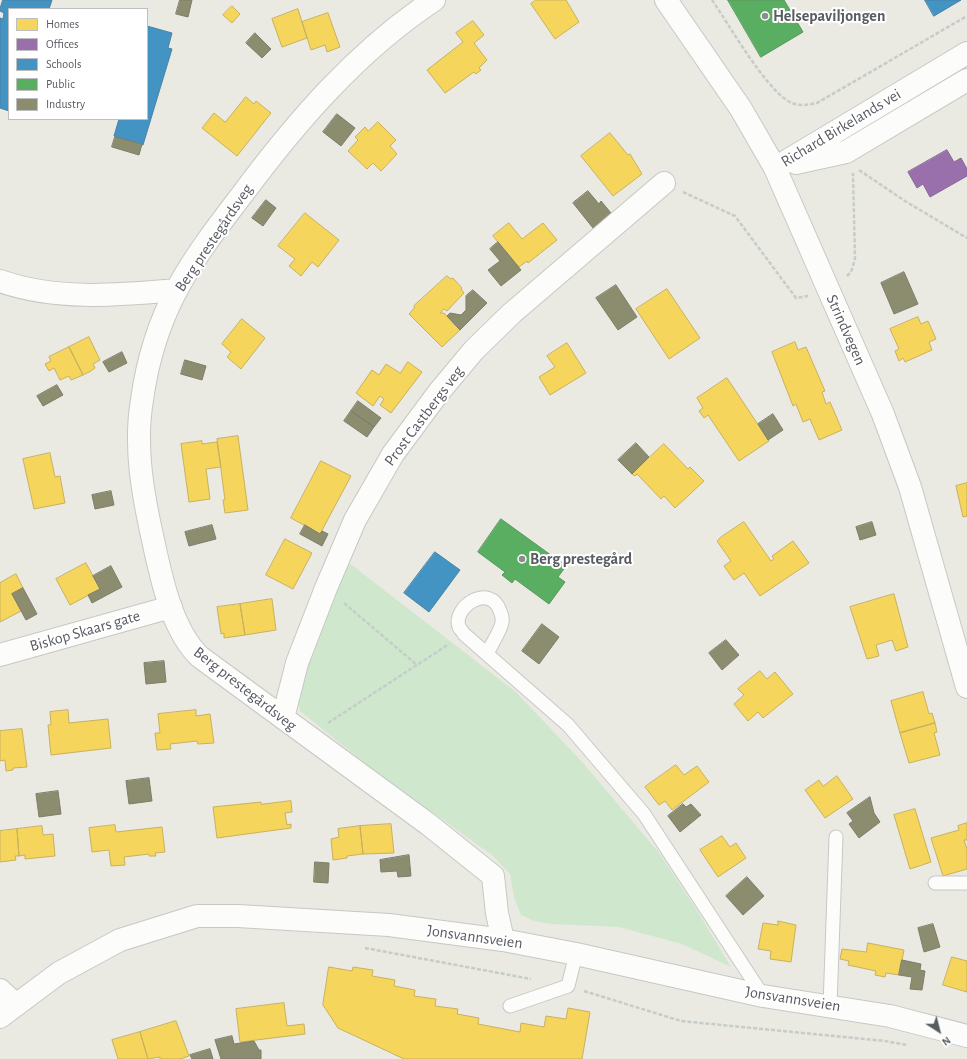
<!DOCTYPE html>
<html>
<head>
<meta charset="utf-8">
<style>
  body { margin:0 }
  #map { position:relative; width:967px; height:1059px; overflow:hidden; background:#eae9e2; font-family:"Alegreya Sans",sans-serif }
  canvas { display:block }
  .legend { position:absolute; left:8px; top:8px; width:140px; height:112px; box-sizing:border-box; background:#fff; border:1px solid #bcbec0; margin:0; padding:5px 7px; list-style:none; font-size:12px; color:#585c62 }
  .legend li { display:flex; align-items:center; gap:8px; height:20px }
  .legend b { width:20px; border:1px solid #bcbec0 }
  .north { position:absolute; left:919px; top:1011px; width:40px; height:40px; -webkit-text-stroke:3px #fff; paint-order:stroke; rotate:144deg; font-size:11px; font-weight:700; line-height:16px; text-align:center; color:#585c62 }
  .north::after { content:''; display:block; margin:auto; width:14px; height:18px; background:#585c62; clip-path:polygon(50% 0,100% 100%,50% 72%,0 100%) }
</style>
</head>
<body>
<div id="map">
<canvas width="967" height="1059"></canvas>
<ul class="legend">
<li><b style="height:11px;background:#f6d55c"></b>Homes</li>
<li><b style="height:11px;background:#9970ab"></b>Offices</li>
<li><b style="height:11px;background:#4393c3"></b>Schools</li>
<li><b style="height:11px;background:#5aae61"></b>Public</li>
<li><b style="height:11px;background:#8c8c6e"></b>Industry</li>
</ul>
<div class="north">N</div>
</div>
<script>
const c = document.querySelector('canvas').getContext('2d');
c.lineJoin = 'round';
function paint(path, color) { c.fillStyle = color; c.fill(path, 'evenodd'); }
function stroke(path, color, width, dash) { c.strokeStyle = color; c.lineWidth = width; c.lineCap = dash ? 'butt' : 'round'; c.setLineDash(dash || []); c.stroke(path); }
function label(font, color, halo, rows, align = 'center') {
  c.font = font + ' "Alegreya Sans",sans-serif'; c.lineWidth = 4; c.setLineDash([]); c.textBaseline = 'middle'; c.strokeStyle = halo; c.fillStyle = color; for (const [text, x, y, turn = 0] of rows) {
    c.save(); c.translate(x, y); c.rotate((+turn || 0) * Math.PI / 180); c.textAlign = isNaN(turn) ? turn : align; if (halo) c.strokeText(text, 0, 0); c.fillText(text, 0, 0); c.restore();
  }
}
const green = new Path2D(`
  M349 563 516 692 583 763 660 854 698 912 731 967 682 944 619 927 551 924 534 921 521 915 514 897 510 874 493 856 366 764 300 711 297 696 303 668Z`);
const homes = new Path2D(`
  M536 0H566L579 22 555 39 531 4Z
  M232 6 240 14 232 23 223 15Z
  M298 9 307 38 282 47 272 19Z
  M328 13 340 47 327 52 325 45 311 50 302 22Z
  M473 21 484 35 474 43 487 60 479 68 481 70 476 74 474 72 445 93 427 70 463 42 456 33Z
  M246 97 254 104 256 101 271 113 237 156 202 128 214 113 225 122Z
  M378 122 396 140 390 146 397 154 381 171 373 163 367 169 348 151 358 140 355 137 365 127 368 131Z
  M610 133 628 155 630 154 642 174 613 196 581 156Z
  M305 213 339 240 318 267 312 262 301 276 289 266 295 259 278 246Z
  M509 223 522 239 543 223 557 240 528 263 527 261 519 267 493 236Z
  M447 276 451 279 453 278 462 288 461 289 464 293 447 311 444 309 440 313H444L460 330 442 347 409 314 415 307 414 306Z
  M667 289 700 338 669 359 636 309Z
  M918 317 921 324 928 321 936 339 929 342 932 350 905 362 903 358 899 361 895 351 899 349 890 329Z
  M242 319 265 338 241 369 227 357 231 352 222 344Z
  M89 337 100 360 93 364 95 368 91 371 83 375 69 347Z
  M795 342 798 350 806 347 825 391 822 392 826 404 830 402 842 430 819 440 810 419 803 422 796 404 793 406 772 352Z
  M567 343 586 373 550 395 539 377 555 367 547 356Z
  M69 347 83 375 71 380 69 376 60 380 54 368 49 371 45 364 51 361 49 357Z
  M408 362 422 372 391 413 380 405 384 399 380 396 373 406 356 393 372 370 379 375 386 364 400 373Z
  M727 378 769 441 739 461 708 415 704 418 699 411 703 408 697 398Z
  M238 436 248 510 225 513 223 500H225L217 439Z
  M202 441V444L217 442 221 467 206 469 210 499 189 502 181 444Z
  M664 444 688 469 690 467 704 481 675 508 664 496 661 499 637 474 635 476 632 474Z
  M50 453 55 477 60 476 65 503 34 509 23 459Z
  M321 461 351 476 320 534 291 518Z
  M967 483V516L963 517 956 486Z
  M744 522 771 561 774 559 772 556 793 541 809 563 760 596 744 573 734 580 724 566 731 561 717 541 721 537Z
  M285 539 312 553 293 589 266 575Z
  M86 563 100 589 70 605 56 579Z
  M16 574 23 588 12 594 21 611 0 622V583Z
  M894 594 908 647 896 651 892 640 876 645 879 656 867 659 850 607Z
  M272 599 276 630 245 635 240 604Z
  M240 604 245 635 224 638V633L221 634 217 607Z
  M760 671 767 679 775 672 793 694 763 718 758 712 748 721 734 704 744 695 738 689Z
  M923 692 929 714 932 713 935 723 900 733 891 701Z
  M68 710 69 723 108 719 111 748 51 755 48 725H51L50 712Z
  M196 710V716L210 714 214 743 198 744 197 741 170 744 171 749 157 750 155 733H160L158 714Z
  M935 723 937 732 934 733 940 755 909 763 900 733Z
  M22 729 27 767 13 768V770L6 771 5 760 0 761V731Z
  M676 765 684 775 697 766 709 782 672 810 665 801 659 805 645 787Z
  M837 776 853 799 825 818 805 790 819 780 823 786Z
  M291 801 292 812 285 813 287 825 291 824V828L217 838 213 807 261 802V804Z
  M915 809 931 862 910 869 894 815Z
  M967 823V840H964L967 849V869L943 876 931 838 959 830 958 826Z
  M391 824 394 853 363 854 360 826Z
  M115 825 116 832 162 827 165 852 155 853 156 856H149V854L124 857 125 865 111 866 109 850 92 852 89 828Z
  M42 826 43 835 53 834 55 856 25 859V855L19 856 17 829Z
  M360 826 363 854 347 856V858L333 860 331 839 339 837 338 829Z
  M17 829 19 856H15L16 860 0 862V831Z
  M722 836 730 847 736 843 746 858 718 877 700 850Z
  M778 921 796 925 791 962 770 959 771 951 758 949 763 923 778 925Z
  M868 943 904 950 899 975 886 973 885 977 875 975 876 971 848 965 849 961 840 959 842 949 866 952Z
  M952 957 967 961V992L943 985Z
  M329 967 352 971 353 967 373 970 372 976 395 980 394 986 415 990 414 996 436 999 435 1006 458 1009 457 1014 479 1018 478 1024 520 1032 521 1023 544 1027 546 1016 566 1019 568 1008 590 1012 582 1059H404L338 1028 323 1005Z
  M284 1003 287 1026 304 1024 305 1034 240 1042 236 1009Z
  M176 1021 189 1056 180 1059H160V1057L148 1059 140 1032Z
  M140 1032 148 1059H118L112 1040Z`);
const offices = new Path2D(`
  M947 150 954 162 961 158 967 169V176L930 197 923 184 917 188 908 172Z`);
const schools = new Path2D(`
  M3 0H52L49 9H9V111L0 108V18L3 19 4 13 0 11V9Z
  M925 0H961L934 16Z
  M147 26 172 33 168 48 172 49 143 145 114 136 119 119H147Z
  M435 552 460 570 429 612 404 593Z`);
const public = new Path2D(`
  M728 0H784L803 32 761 57Z
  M501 519 566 566 558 577 565 582 549 604 515 579 512 583 502 575 505 572 478 552Z`);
const industry = new Path2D(`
  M180 0H192L188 17 176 14Z
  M255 33 271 49 262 58 246 43Z
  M337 114 355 128 341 146 323 132Z
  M115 137 142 144 139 155 112 147Z
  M588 191 599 204 601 201 611 213 593 228 573 203Z
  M266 200 276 208 263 226 252 218Z
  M498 242 521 270 501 286 488 270 500 261 490 249Z
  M904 272 918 304 894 314 881 283Z
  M616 285 637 317 618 330 596 298Z
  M473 290 487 303 460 330 447 316 450 313 461 315 466 310V296Z
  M122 352 127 363 109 372 103 362Z
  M185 360 206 366 202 380 181 374Z
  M57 385 63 395 43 406 37 396Z
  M358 401 381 418 374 427 351 411Z
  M351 411 374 427 367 437 344 421Z
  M773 414 783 430 768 440 758 424Z
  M636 443 649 457 632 474 618 460Z
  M111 491 114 505 95 509 92 495Z
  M872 522 876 535 860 540 856 527Z
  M212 525 216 539 189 546 185 532Z
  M305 525 320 534 322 531 328 534 322 546 300 534Z
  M111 566 122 587 92 603 88 595 100 589 93 576Z
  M23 588 37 614 26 620 12 594Z
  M542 624 559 637 539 664 522 651Z
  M726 640 739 655 722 670 709 653Z
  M164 661 166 682 146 684 144 663Z
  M149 778 152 801 129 804 126 781Z
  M58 791 61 814 39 817 36 794Z
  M870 797 874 813 880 822 859 838 849 824 853 821 847 813Z
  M683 804 686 807 691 804 701 815 680 832 668 816Z
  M409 855 411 876 398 877 397 871 381 872 380 860Z
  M315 862 329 863 328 883 314 882Z
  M747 877 764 896 743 915 726 896Z
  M933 924 940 947 924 952 918 928Z
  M902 960 921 964 920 970 925 971 922 990 910 989 912 977 899 975Z
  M232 1036 234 1044 254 1041 259 1050H261V1059H221L215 1040Z
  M210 1049 213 1059H192L190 1055Z`);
const path = new Path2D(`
  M712 0C730 26 763 85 788 101 798 107 807 105 817 103L967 16
  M859 170 905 201 967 238
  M683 192 735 216 796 298 808 296
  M847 276 851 272 855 259 853 173
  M344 603 417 665
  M328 723 449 644
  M365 948 531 979
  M584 991 681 1021 885 1041 907 1045`);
const service = new Path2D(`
  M487 654C491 645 498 635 501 626 503 621 502 615 500 611 490 582 452 607 459 627 460 629 463 632 464 634L568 725 644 814 763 996
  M935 883H967
  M510 1006 568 986 576 954
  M830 1006 836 837`);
const minor = new Path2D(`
  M434 0C357 51 296 122 241 196 218 226 195 256 177 289 159 323 147 363 142 400 134 447 143 495 153 540 161 577 172 631 200 657L428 824 493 876 497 913 503 940
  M0 281C57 301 118 295 177 290
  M0 655 171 607
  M283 718 297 663 326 588 355 520 393 454 439 392 474 350 512 313 664 183
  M0 990 16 1005`);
const tertiary = new Path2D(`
  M666 0 741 109 775 168 883 414 910 487 967 687
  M796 163 846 152 967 80
  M775 168 967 53
  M0 1017 59 973 120 940 197 916H238L389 925 503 940 576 954 763 996 890 1016 967 1036`);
const markers = [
  [765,16,4,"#8b8d8f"],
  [522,559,4,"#8b8d8f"]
];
const poiNames = [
  ["Helsepaviljongen",773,16],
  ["Berg prestegård",530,559]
];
const streetNames = [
  ["Richard Birkelands vei",841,128,-31],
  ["Berg prestegårdsveg",214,238,-56],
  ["Strindvegen",846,330,66],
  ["Prost Castbergs veg",424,416,-53],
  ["Biskop Skaars gate",85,631,-16],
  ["Berg prestegårdsveg",245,689,38],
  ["Jonsvannsveien",475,937,8],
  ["Jonsvannsveien",793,999,9]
];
paint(green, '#cfe8cd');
paint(homes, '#f6d55c');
stroke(homes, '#c7b15e', 1);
paint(offices, '#9970ab');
stroke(offices, '#866a95', 1);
paint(schools, '#4393c3');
stroke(schools, '#4982a6', 1);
paint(public, '#5aae61');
stroke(public, '#599561', 1);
paint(industry, '#8c8c6e');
stroke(industry, '#7c7e6a', 1);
stroke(service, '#c7c8c6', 15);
stroke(minor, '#c7c8c6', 24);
stroke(tertiary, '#c7c8c6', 24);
stroke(path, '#c5ccc9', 2.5, [4, 2]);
stroke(service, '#fcfcfb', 13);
stroke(minor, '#fcfcfb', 22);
stroke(tertiary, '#fcfcfb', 22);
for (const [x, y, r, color] of markers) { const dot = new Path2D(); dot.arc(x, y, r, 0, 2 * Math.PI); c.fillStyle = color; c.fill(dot); stroke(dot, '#fff', 1.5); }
label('bold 16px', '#585c62', '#fff', poiNames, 'left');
label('16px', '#585c62', '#fff', streetNames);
</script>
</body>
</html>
